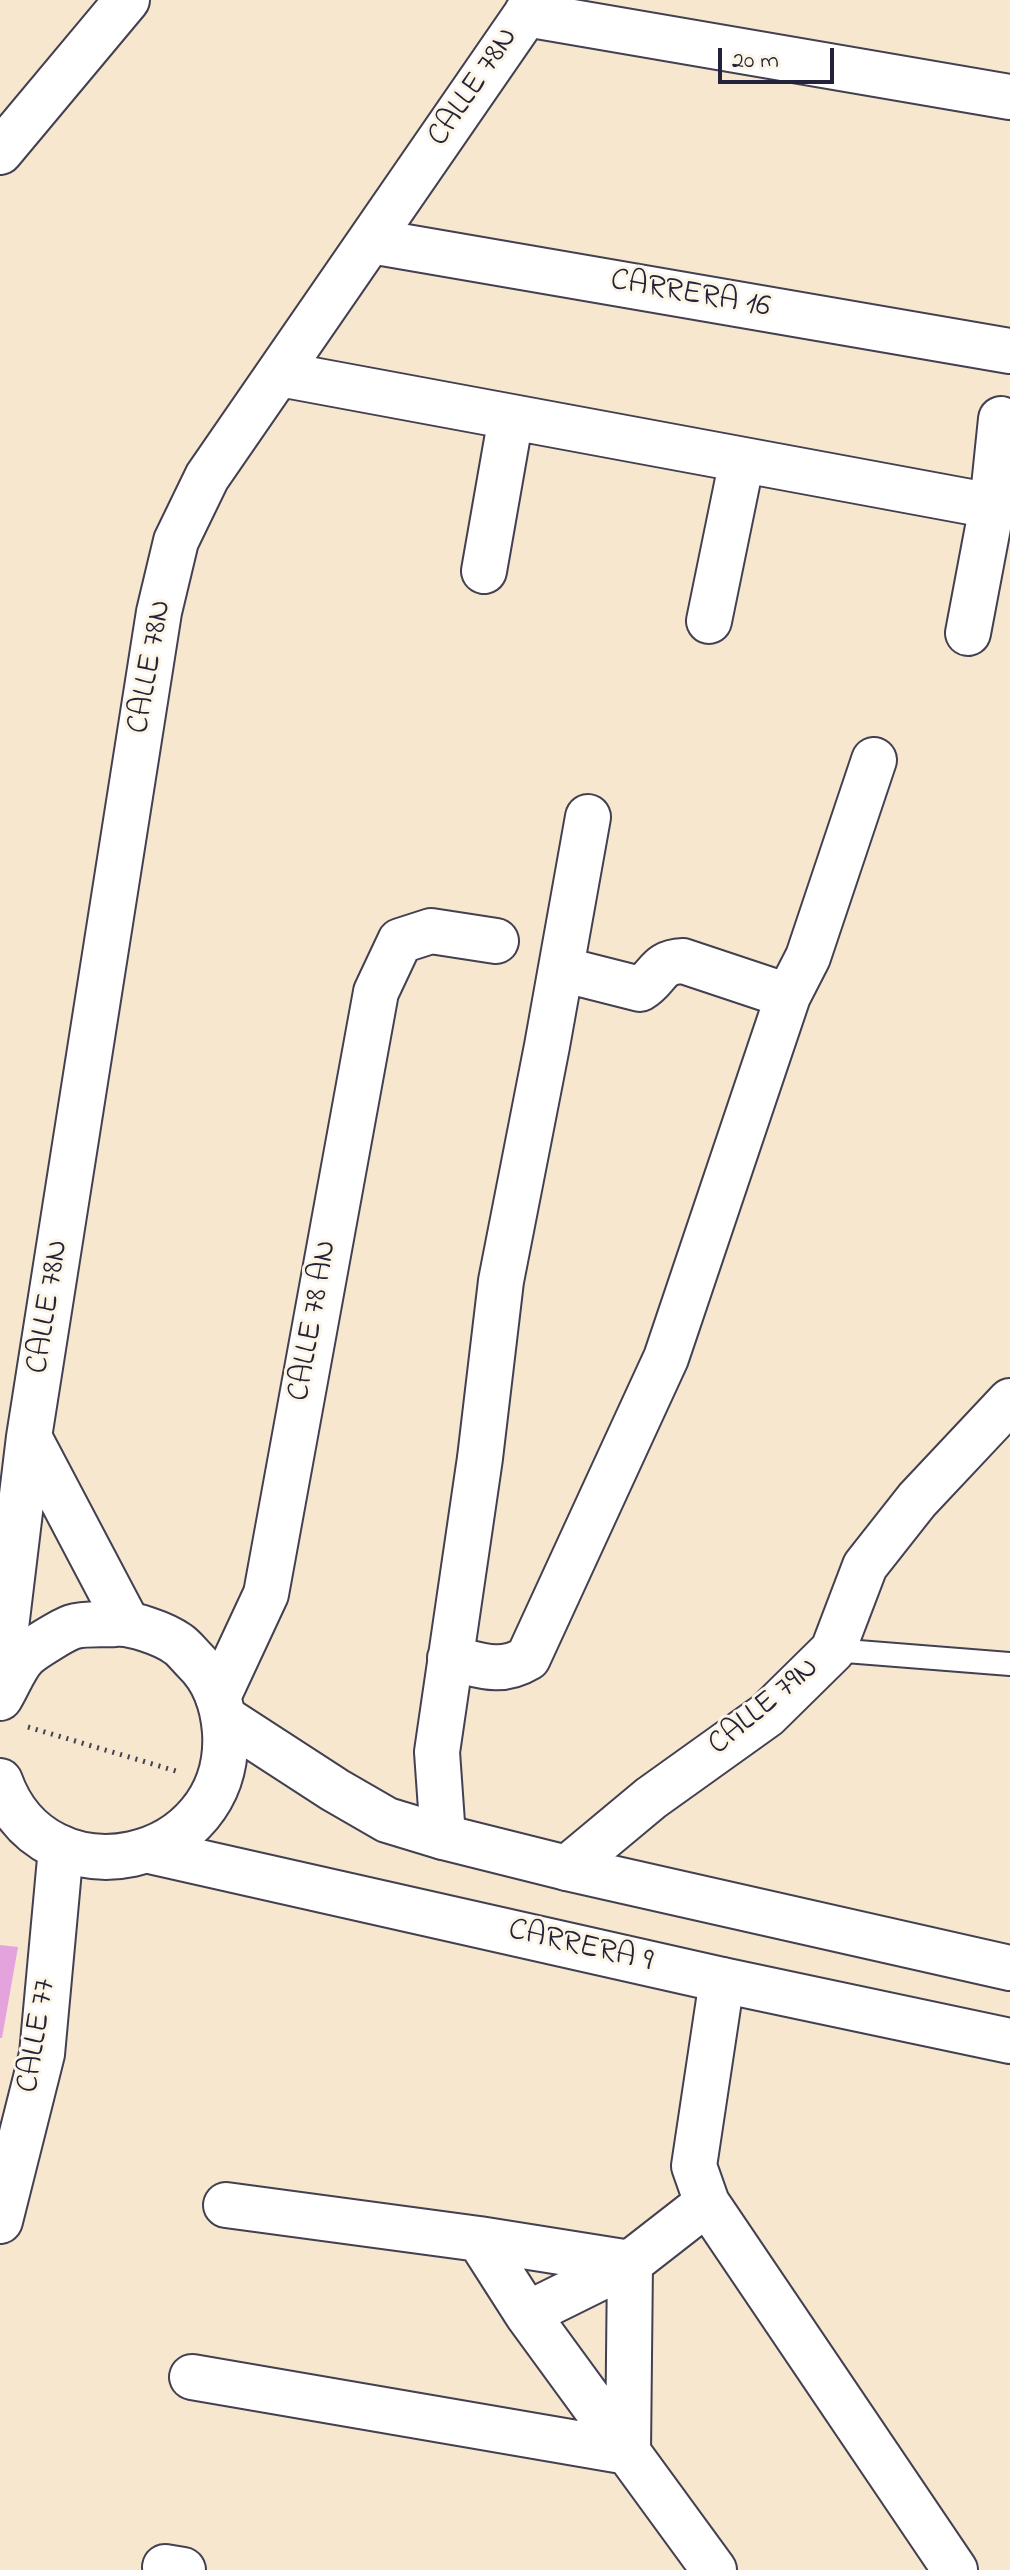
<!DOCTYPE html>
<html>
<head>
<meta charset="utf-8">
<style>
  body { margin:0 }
  #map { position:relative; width:1010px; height:2570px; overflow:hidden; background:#f6e7ce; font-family:"Indie Flower",sans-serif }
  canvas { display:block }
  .scale { position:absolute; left:718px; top:48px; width:116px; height:36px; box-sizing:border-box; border:4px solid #22223b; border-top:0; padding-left:10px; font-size:24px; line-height:28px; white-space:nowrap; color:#22223b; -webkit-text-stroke:6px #fcf5e5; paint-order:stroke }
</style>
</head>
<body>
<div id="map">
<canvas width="1010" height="2570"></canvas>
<div class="scale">20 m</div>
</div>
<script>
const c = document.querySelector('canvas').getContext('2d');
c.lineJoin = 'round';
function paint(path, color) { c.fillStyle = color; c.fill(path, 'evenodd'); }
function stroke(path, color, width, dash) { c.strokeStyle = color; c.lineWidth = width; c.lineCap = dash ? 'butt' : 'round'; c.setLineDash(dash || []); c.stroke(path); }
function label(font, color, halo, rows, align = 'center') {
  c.font = font + ' "Indie Flower",sans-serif'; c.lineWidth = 6; c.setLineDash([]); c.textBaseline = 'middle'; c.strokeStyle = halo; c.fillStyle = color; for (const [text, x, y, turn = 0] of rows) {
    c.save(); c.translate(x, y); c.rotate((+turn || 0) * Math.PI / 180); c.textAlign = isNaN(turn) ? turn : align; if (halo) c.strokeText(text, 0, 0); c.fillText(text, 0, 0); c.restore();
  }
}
const building = new Path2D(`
  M0 1945 18 1947 2 2038H0Z`);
const path = new Path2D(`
  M28 1727 176 1771`);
const service = new Path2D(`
  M833 1650 1010 1664`);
const minor = new Path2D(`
  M526 14 1010 97
  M0 152 127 0
  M371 241 1010 351
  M280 374 992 506
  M484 571 511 417
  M709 621 742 460
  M968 633 992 506 1001 419
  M561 969 640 989C659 978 656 962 683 961L788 996 808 957 874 760
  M29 1437 127 1623
  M450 1658C480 1665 500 1675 528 1658L666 1358 788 996
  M0 1677 29 1437 159 612 176 541 207 477 536 0
  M218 1697 266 1594 376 992 400 941 431 931 496 941
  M443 1837 437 1752 480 1458 501 1281 547 1046 588 817
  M567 1868 651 1798 767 1715 833 1650 865 1566 917 1500 1010 1401
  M722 1980 694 2166 707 2203 955 2570
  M226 2205 479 2239 630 2263
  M0 2221 42 2054 61 1848
  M479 2239 527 2314 714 2570
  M527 2314 630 2263 707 2203
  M192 2377 628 2452 630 2263
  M165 2567 183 2570`);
const primary = new Path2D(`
  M0 1698C8 1685 15 1666 25 1656 32 1649 63 1630 72 1627 84 1623 102 1625 115 1624 131 1622 164 1634 178 1644 184 1648 189 1655 195 1661 214 1679 223 1706 225 1732 233 1866 45 1907 0 1781
  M224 1718 335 1790 387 1820 443 1837 567 1868 1010 1968
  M150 1851 722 1980 1010 2041`);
const streetNames = [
  ["CALLE 78N",475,88,-56],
  ["CARRERA 16",690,296,10],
  ["CALLE 78N",152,667,-80],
  ["CALLE 78N",50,1307,-81],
  ["CALLE 78 AN",315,1321,-80],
  ["CALLE 79N",765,1708,-40],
  ["CARRERA 9",580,1948,13],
  ["CALLE 77",39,2036,-81]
];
paint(building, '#e5a3dd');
stroke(service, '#424051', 26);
stroke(minor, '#424051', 48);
stroke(primary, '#424051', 48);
stroke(path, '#424051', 5, [2, 6]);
stroke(service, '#fff', 22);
stroke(minor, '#fff', 44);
stroke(primary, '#fff', 44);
label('32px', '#22223b', '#fcf5e5', streetNames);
</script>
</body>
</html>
